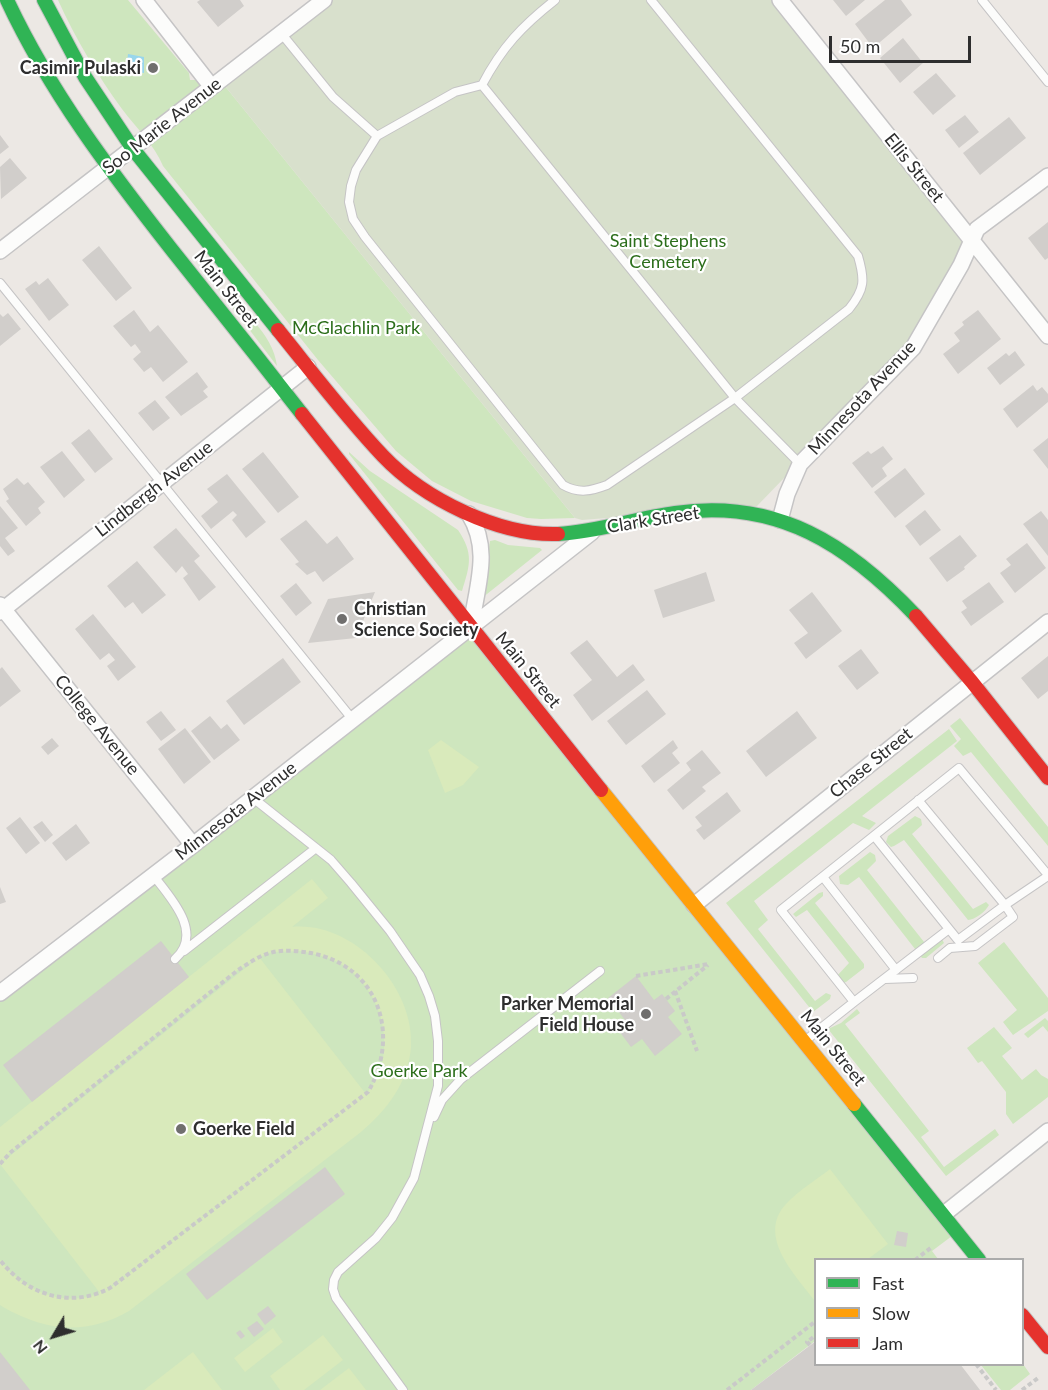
<!DOCTYPE html>
<html>
<head>
<meta charset="utf-8">
<style>
  body { margin:0 }
  #map { position:relative; width:1048px; height:1390px; overflow:hidden; background:#ece8e4; font-family:Lato,sans-serif }
  canvas { display:block }
  .legend { position:absolute; left:814px; top:1258px; width:210px; height:108px; box-sizing:border-box; background:#fff; border:2px solid #ababab; margin:0; padding:8px 10px; list-style:none; font-size:18px; color:#2e2e2e }
  .legend li { display:flex; align-items:center; gap:12px; height:30px }
  .legend b { width:30px; border:2px solid #ababab }
  .north { position:absolute; left:24px; top:1306px; width:60px; height:60px; -webkit-text-stroke:4px #fff; paint-order:stroke; rotate:232deg; font-size:16px; font-weight:700; line-height:24px; text-align:center; color:#2e2e2e }
  .north::after { content:''; display:block; margin:auto; width:21px; height:27px; background:#2e2e2e; clip-path:polygon(50% 0,100% 100%,50% 72%,0 100%) }
  .scale { position:absolute; left:829px; top:36px; width:142px; height:27px; box-sizing:border-box; border:3px solid #2e2e2e; border-top:0; padding-left:8px; font-size:18px; line-height:21px; white-space:nowrap; color:#2e2e2e; -webkit-text-stroke:4px #fff; paint-order:stroke }
</style>
</head>
<body>
<div id="map">
<canvas width="1048" height="1390"></canvas>
<ul class="legend">
<li><b style="height:8px;background:#30b455"></b>Fast</li>
<li><b style="height:8px;background:#ff9f0a"></b>Slow</li>
<li><b style="height:8px;background:#e5322d"></b>Jam</li>
</ul>
<div class="north">N</div>
<div class="scale">50 m</div>
</div>
<script>
const c = document.querySelector('canvas').getContext('2d');
c.lineJoin = 'round';
function paint(path, color) { c.fillStyle = color; c.fill(path, 'evenodd'); }
function stroke(path, color, width, dash) { c.strokeStyle = color; c.lineWidth = width; c.lineCap = dash ? 'butt' : 'round'; c.setLineDash(dash || []); c.stroke(path); }
function label(font, color, halo, rows, align = 'center') {
  c.font = font + ' Lato,sans-serif'; c.lineWidth = 4.5; c.setLineDash([]); c.textBaseline = 'middle'; c.strokeStyle = halo; c.fillStyle = color; for (const [text, x, y, turn = 0] of rows) {
    c.save(); c.translate(x, y); c.rotate((+turn || 0) * Math.PI / 180); c.textAlign = isNaN(turn) ? turn : align; if (halo) c.strokeText(text, 0, 0); c.fillText(text, 0, 0); c.restore();
  }
}
const green = new Path2D(`
  M58 0H128L189 73 190 80H220L575 518 541 519 527 518 471 501 432 481 396 451 318 360 163 166C154 144 136 128 122 109 98 76 75 38 58 0Z
  M217 287C240 309 273 332 277 366Z
  M349 452 370 471 458 530C474 554 470 565 462 591L458 590 349 454Z
  M495 540 508 545 540 548 542 550 482 598 490 541Z
  M471 628 956 1233 932 1251 938 1259 816 1260 815 1341 751 1390H0V993Z
  M960 718 1048 827V846L971 752 963 756 954 746 961 739 950 726Z
  M949 729 957 741 862 816 876 823 869 830 853 823 754 901 768 920 758 929 815 1001 826 993 831 995 830 999 813 1012 726 903Z
  M915 816 921 819 922 825 912 834 973 909 986 902 989 905C986 911 975 920 968 920L904 840 894 846 891 847 886 842 888 836Z
  M870 852 875 855 876 861 867 870 928 947 942 939 944 943 926 958H922L859 877 848 885 840 884 839 876Z
  M823 892V896L815 903 864 964V968L846 982 841 984 836 977 849 963 807 910 796 917 793 914 819 893Z
  M1004 942 1048 998V1011L1013 1035 1003 1022 1017 1010 978 963Z
  M857 1009 860 1013 845 1024 929 1131 921 1137 944 1167 995 1129 999 1135 946 1176 828 1029 841 1023Z
  M1045 1018 1048 1021V1032L1043 1026 1028 1038 1024 1034Z
  M994 1027 1012 1048 1002 1056 1022 1080 1036 1069 1041 1075 1048 1079V1097L1013 1124 1006 1114V1092L982 1061 978 1063 967 1048Z
  M1023 1364 1030 1374 1010 1390H1001L981 1365Z`);
const cemetery = new Path2D(`
  M324 0H776L970 246 911 347 757 506 582 520 575 518 220 80Z`);
const pitch = new Path2D(`
  M441 740 479 767 463 785 445 793 428 750Z
  M312 879 328 898 292 927C353 921 415 987 411 1047 408 1083 387 1110 361 1132L129 1311C85 1336 46 1331 3 1307L0 1305V1260C24 1291 63 1308 100 1293L0 1164V1127ZM302 951C315 954 329 957 341 964 384 989 400 1056 366 1094L259 957 272 952ZM253 961V962L1 1163 11 1152 238 970ZM354 1103 110 1288 104 1291Z
  M830 1169 888 1244 868 1259 816 1260 815 1301C796 1276 756 1236 786 1204 798 1191 816 1180 830 1169Z
  M273 1328 283 1342 245 1372 234 1358Z
  M323 1335 343 1360 304 1390H280L270 1376Z
  M193 1352 222 1390H144Z
  M349 1368 366 1390H320Z`);
const water = new Path2D(`
  M128 54 144 57V73L126 71Z`);
const building = new Path2D(`
  M200 0H240L244 6 218 27 197 2Z
  M833 0H865L846 16Z
  M885 0H901L912 15 873 48 855 24Z
  M903 38 923 63 900 83 880 58Z
  M936 73 956 96 933 115 913 92Z
  M965 115 979 132 959 148 945 130Z
  M1009 117 1026 138 980 175 963 153Z
  M0 135 9 147 0 154Z
  M10 158 27 178 1 199 0 167Z
  M1048 222V258L1045 260 1028 238Z
  M99 246 132 288 116 301 82 260Z
  M48 278 69 305 49 321 25 289 36 281 39 285Z
  M134 310 150 332 158 325 188 362 163 382 151 367 144 372 133 359 141 352 135 344 131 347 113 326Z
  M978 310 1001 339 958 374 943 354 960 341 954 333 964 325 962 322Z
  M8 313 21 329 0 346V314L3 317Z
  M1015 351 1025 365 1000 385 987 368 1006 353 1009 356Z
  M197 372 208 387 203 391 208 397 181 416 165 397Z
  M1033 385 1037 391 1042 387 1048 394V402L1017 428 1003 409Z
  M155 400 170 418 153 431 138 413Z
  M89 429 113 459 95 473 71 443Z
  M1048 438V469L1033 450Z
  M883 446 893 459 882 468 887 476 872 488 852 463 868 451 871 454Z
  M62 451 85 480 64 498 40 467Z
  M263 452 299 497 278 513 242 469Z
  M905 468 925 494 895 518 874 492Z
  M227 474 266 522 246 538 232 520 237 515 233 511 211 529 201 516 218 502 207 489Z
  M17 478 24 485 28 482 45 502 38 508 41 513 26 526 6 501 9 499 3 489Z
  M0 506 18 528 5 538 15 551 8 556 0 546Z
  M925 510 941 530 920 546 905 526Z
  M1041 511 1048 520V556L1023 524Z
  M306 520 327 544 337 536 354 559 323 582 315 571 307 575 295 564 299 562 280 539Z
  M176 528 200 556 194 561 216 587 199 601 183 578 188 574 182 566 176 573 153 547Z
  M960 535 977 556 964 567 965 569 947 582 929 558Z
  M1027 543 1046 568 1015 593 1000 573 1011 565 1006 559Z
  M137 561 166 595 142 614 133 602 125 608 107 586Z
  M706 572 715 601 663 618 654 590Z
  M989 582 1004 602 971 626 961 612 967 608 962 601Z
  M296 583 312 603 296 616 280 596Z
  M375 592 356 638 308 643 328 599Z
  M812 592 842 631 806 659 794 643 808 633 789 610Z
  M93 614 136 667 118 681 107 666 115 660 109 653 100 660 75 629Z
  M587 640 617 677 633 664 645 680 592 721 573 695 592 680 570 653Z
  M861 649 879 673 857 690 838 666Z
  M1048 656V691L1038 699 1021 678Z
  M283 658 301 682 244 725 226 701Z
  M2 667 21 691 0 707V669Z
  M647 690 666 714 626 745 607 721Z
  M161 711 176 730 161 741 146 722Z
  M797 711 817 738 766 777 746 751Z
  M210 716 221 729 227 724 240 740 214 760 191 731Z
  M185 728 211 762 184 784 158 749Z
  M52 738 59 746 48 755 41 747Z
  M673 740 678 748 672 753 680 763 654 783 641 766Z
  M702 750 721 773 702 787 706 791 683 810 667 790 691 770 686 763Z
  M727 792 741 811 704 840 696 830 702 826 695 817Z
  M20 817 40 843 26 854 6 828Z
  M42 821 53 835 45 842 33 827Z
  M76 824 90 843 66 861 52 843Z
  M0 887 6 902 0 904Z
  M161 941 189 977 32 1102 3 1065Z
  M636 976 654 1000 662 994 675 1011 668 1017 682 1034 655 1056 642 1039 631 1047 616 1027 625 1020 608 998Z
  M325 1167 345 1194 207 1300 186 1274Z
  M897 1231 908 1233 906 1247 894 1245Z
  M268 1306 276 1316 265 1325 257 1314Z
  M257 1321 264 1329 254 1337 247 1328Z
  M240 1330 245 1336 241 1339 236 1333Z
  M816 1341V1364H960L980 1390H751Z
  M0 1352 30 1390H0Z`);
const path = new Path2D(`
  M636 976 709 964
  M675 991 697 1051
  M666 999 708 965
  M0 1164 11 1152 238 970C248 964 258 956 270 953 282 949 298 951 311 953 379 966 401 1035 368 1092L110 1288C70 1309 27 1295 0 1260
  M915 1260 932 1247
  M810 1345 807 1342 816 1335
  M976 1364 996 1390
  M727 1390 816 1321
  M1022 1390 1038 1378`);
const lane = new Path2D(`
  M555 0C522 26 502 47 482 85L455 92 377 136 356 170 351 186 349 202 353 219 365 237 563 485C579 494 591 491 607 485L735 398 849 309C865 289 865 280 858 256L651 0
  M982 0 1048 82
  M281 33 333 97 377 136
  M482 85 735 398 800 464
  M0 283 353 720
  M253 798 331 860 351 883 390 931 420 975 429 996 435 1016 438 1041V1086L414 1178 392 1218 376 1238 338 1272 334 1280 333 1289 336 1298 403 1390
  M918 800 1005 905 1048 876
  M875 837 949 929 854 1002 781 910 959 768 1048 875
  M153 875C171 898 204 933 175 959
  M823 877 896 970
  M184 951 316 848
  M938 958 950 948 975 946 1013 917 1005 905 958 940 949 929
  M885 979 913 978
  M806 1040 854 1002
  M434 1117 442 1100 461 1079 600 971`);
const street = new Path2D(`
  M144 0 211 86
  M780 0 1048 336
  M0 251 324 0
  M469 514C492 551 476 587 471 628
  M780 520 787 494 800 464 913 348 961 265 977 229 1048 176
  M0 605 193 845
  M0 612 308 367
  M694 905 1048 622
  M0 993 193 845 592 532
  M944 1214 1048 1131`);
const fast = new Path2D(`
  M7 0C50 92 110 171 172 250 216 305 259 359 302 414
  M44 0 85 77 133 149 278 330
  M558 534C598 532 636 518 675 513 777 498 849 545 916 616
  M854 1104 979 1260`);
const slow = new Path2D(`
  M601 790 854 1104`);
const jam = new Path2D(`
  M278 330C312 372 346 417 383 456 424 499 499 536 558 534
  M302 414 601 790
  M916 616 972 682 1048 778
  M1022 1315 1048 1347`);
const markers = [
  [153,68,6,"#706f6e"],
  [342,619,6,"#706f6e"],
  [646,1014,6,"#706f6e"],
  [181,1129,6,"#706f6e"]
];
const poiNames = [
  ["Casimir Pulaski",141,68],
  ["Christian",354,609,"left"],
  ["Science Society",354,630,"left"],
  ["Parker Memorial",634,1004],
  ["Field House",634,1025],
  ["Goerke Field",193,1129,"left"]
];
const streetNames = [
  ["Soo Marie Avenue",162,126,-38],
  ["Ellis Street",914,168,51],
  ["Main Street",226,289,52],
  ["Minnesota Avenue",862,398,-47],
  ["Lindbergh Avenue",154,489,-38],
  ["Clark Street",653,520,-9],
  ["Main Street",528,670,51],
  ["College Avenue",97,725,51],
  ["Chase Street",871,763,-39],
  ["Minnesota Avenue",236,811,-38],
  ["Main Street",833,1048,51]
];
const parkNames = [
  ["Saint Stephens",668,241],
  ["Cemetery",668,262],
  ["McGlachlin Park",356,328],
  ["Goerke Park",419,1071]
];
paint(green, '#cee6be');
paint(cemetery, '#d8e0cc');
paint(pitch, '#d9eabb');
paint(water, '#99d6ec');
paint(building, '#d1cecb');
stroke(lane, '#c5c4c5', 10);
stroke(street, '#c5c4c5', 18);
stroke(fast, '#c6c5c4', 16);
stroke(slow, '#c6c5c4', 16);
stroke(jam, '#c6c5c4', 16);
stroke(path, '#c9c9c8', 4, [4.5, 3]);
stroke(lane, '#fcfcfb', 8);
stroke(street, '#fcfcfb', 15);
stroke(fast, '#30b455', 14);
stroke(slow, '#ff9f0a', 14);
stroke(jam, '#e5322d', 14);
for (const [x, y, r, color] of markers) { const dot = new Path2D(); dot.arc(x, y, r, 0, 2 * Math.PI); c.fillStyle = color; c.fill(dot); stroke(dot, '#fff', 2); }
label('bold 18px', '#2e2e2e', '#fff', poiNames, 'right');
label('18px', '#2e2e2e', '#fff', streetNames);
label('18px', '#2c6e1b', '#fff', parkNames);
</script>
</body>
</html>
